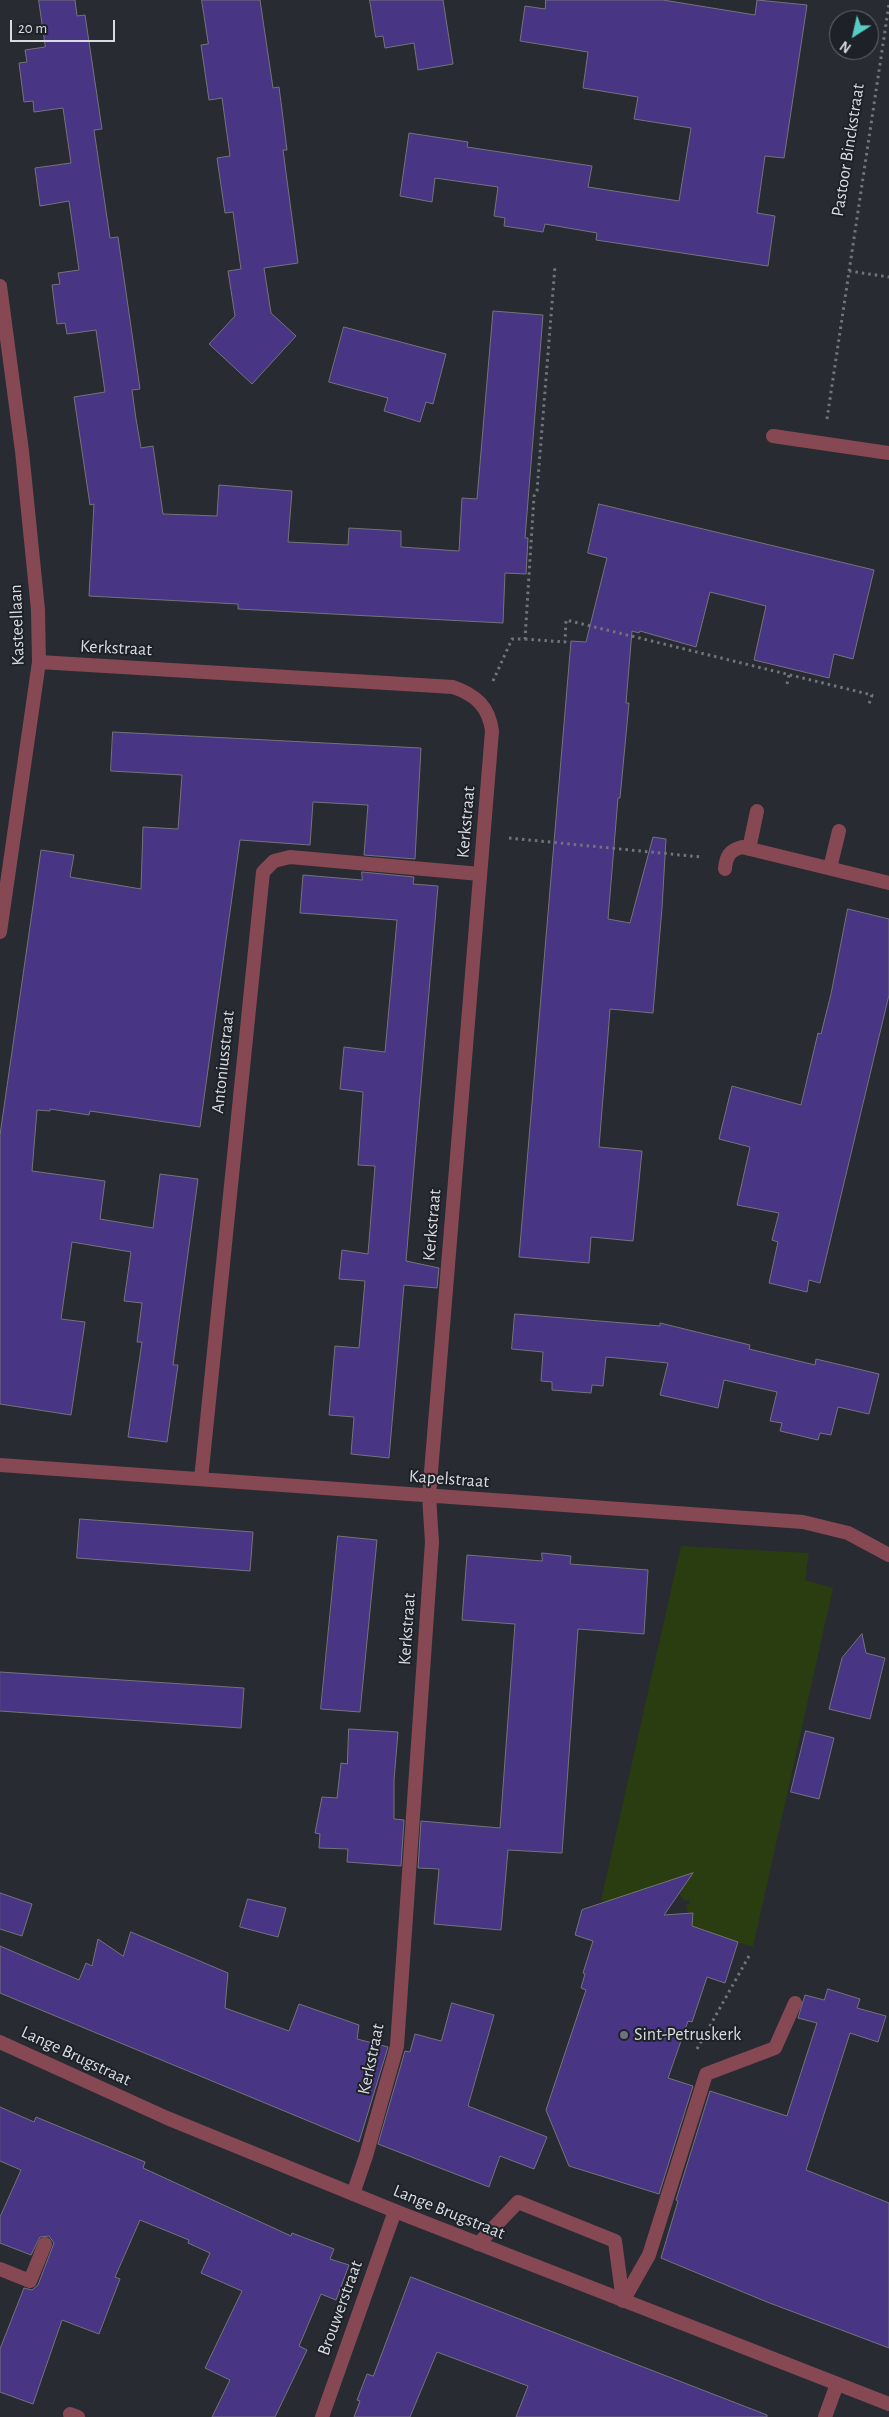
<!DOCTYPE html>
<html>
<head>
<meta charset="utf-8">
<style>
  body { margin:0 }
  #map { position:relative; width:889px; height:2417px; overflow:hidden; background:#282b32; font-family:"Alegreya Sans",sans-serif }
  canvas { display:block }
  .north { position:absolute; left:829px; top:10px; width:50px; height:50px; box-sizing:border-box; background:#1e2228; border:1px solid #686c71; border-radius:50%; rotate:215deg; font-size:14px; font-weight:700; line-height:20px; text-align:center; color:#d8dbdf }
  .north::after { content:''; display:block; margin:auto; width:18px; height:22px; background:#56cec3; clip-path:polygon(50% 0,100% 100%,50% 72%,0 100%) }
  .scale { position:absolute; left:10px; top:20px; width:105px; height:22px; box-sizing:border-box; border:2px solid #d8dbdf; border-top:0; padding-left:6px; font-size:15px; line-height:18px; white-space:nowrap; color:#d8dbdf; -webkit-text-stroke:4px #1e2228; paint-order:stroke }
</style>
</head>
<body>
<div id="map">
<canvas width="889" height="2417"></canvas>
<div class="north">N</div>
<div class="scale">20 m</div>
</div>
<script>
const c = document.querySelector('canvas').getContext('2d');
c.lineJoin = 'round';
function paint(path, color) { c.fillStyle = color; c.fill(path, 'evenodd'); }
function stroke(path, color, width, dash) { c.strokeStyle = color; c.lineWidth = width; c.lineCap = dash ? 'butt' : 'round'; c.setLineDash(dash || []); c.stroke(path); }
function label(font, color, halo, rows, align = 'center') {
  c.font = font + ' "Alegreya Sans",sans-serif'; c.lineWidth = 4; c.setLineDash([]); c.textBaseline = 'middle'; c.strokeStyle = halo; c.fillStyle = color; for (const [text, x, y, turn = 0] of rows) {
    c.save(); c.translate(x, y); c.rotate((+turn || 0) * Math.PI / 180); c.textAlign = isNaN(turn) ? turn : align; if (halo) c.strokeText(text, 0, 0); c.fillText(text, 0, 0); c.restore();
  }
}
const green = new Path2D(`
  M681 1546 809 1553 805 1580 833 1588 753 1947 708 1933 709 1931 704 1929 703 1931 686 1926 688 1918 693 1917V1913H688L686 1905 690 1903 689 1900 685 1901 679 1894 681 1891 678 1888 617 1905 601 1900Z`);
const building = new Path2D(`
  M39 0H75L77 16 85 15 102 129 94 130 110 238 118 237 140 389 132 390 136 419 141 448 153 446 163 514 217 516 219 485 292 491 288 542 348 545 349 528 401 531V547L459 551 462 498 477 499 493 311 543 315 525 538H528L526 574 505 573 503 623 238 609V604L89 596 94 504 90 505 74 397 105 392 96 330 67 334 65 323 57 324 52 285 60 284 58 273 79 270 69 201 40 206 35 168 71 163 63 108 34 112 33 101 24 102 19 63 27 62 25 50 45 47Z
  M202 0H260L273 88 279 87 283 118 287 150H283L298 263 264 268 271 313 296 336 252 384 209 344 235 316 228 271 241 269 233 212 225 213 217 158 230 156 222 98 209 100 201 45 208 44Z
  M370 0H443L453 64 418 70 414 43 385 48 383 36 376 37Z
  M546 0H663L755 15 757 0 807 5 784 158 765 156 757 213 775 216 768 266 596 240 597 233 545 224 543 232 504 226 505 218 494 216 498 187 435 178 432 202 400 196 409 133 468 142 467 147 592 166 588 187 679 201 691 128 634 119 638 97 583 88 588 52 520 41 525 6 545 9Z
  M344 327 446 354 433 404 426 402 420 422 384 411 388 398 329 382Z
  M599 504 874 570 853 659 834 654 829 678 754 660 766 606 710 592 696 647 640 631 639 633 632 631 626 703H629L620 798H618L608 919 630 923 653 837 666 839 662 908 653 1013 610 1009 608 1035 599 1147 642 1151 633 1241 591 1237 589 1263 519 1257 571 641 586 642 607 558 588 553Z
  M113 732 421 748 415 859 364 855 368 805 313 802 310 845 240 840 200 1127 90 1111 89 1115 50 1109V1111L37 1110 32 1171 105 1181 100 1219 153 1228 160 1174 198 1179 173 1365H178L167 1442 128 1437 142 1342H137L142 1303 124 1301 131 1252 72 1242 61 1319 85 1322 71 1415 0 1404V1135L41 850 74 855 70 877 141 889 143 827 178 829 182 775 111 771Z
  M362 872 414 877 413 884 438 886 406 1261 439 1268 437 1288 404 1285 389 1458 351 1454 354 1417 329 1415 335 1346 359 1348 365 1281 339 1279 342 1250 368 1254 375 1166 358 1165 363 1092 340 1089 344 1047 385 1052 397 920 300 913 303 875 362 880Z
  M848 909 889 919V995L820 1283 809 1280 807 1292 769 1283 778 1242 772 1240 779 1213 737 1205 750 1147 719 1139 732 1086 801 1105 818 1033 821 1034 831 994Z
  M515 1314 660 1326V1323L750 1345 749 1349 815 1365 816 1359 879 1374 869 1414 838 1407 831 1435 820 1433 818 1440 780 1431 782 1423 770 1421 777 1392 724 1380 718 1408 660 1395 668 1363 606 1357 603 1386 592 1385 591 1393 552 1390V1382L541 1381 543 1352 512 1349Z
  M80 1519 253 1532 250 1571 77 1558Z
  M338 1536 377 1540 360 1712 321 1709Z
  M542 1553 571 1556 570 1564 648 1570 644 1634 578 1629 562 1853 508 1850 501 1930 434 1924 439 1869 418 1868 421 1821 500 1828 515 1624 462 1620 467 1555 542 1561Z
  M862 1634 866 1653 885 1658 870 1719 829 1709 842 1658Z
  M0 1672 244 1688 241 1728 0 1711Z
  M349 1729 398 1732 394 1780V1819L404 1820 401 1866 347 1862 348 1849 319 1848 320 1834 315 1833 322 1797 337 1798 341 1763 347 1764Z
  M806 1731 834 1738 819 1799 791 1792Z
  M693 1873 664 1915 693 1913 692 1926 738 1942 725 1983 707 1977 692 2022 688 2021 668 2078 693 2086 659 2194 569 2166 546 2110 586 1990 581 1988 585 1974 583 1973 593 1941 575 1935 582 1910Z
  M0 1893 32 1904 22 1936 0 1929Z
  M248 1899 286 1908 278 1937 240 1927Z
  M131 1932 228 1973 225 2008 289 2031 299 2004 359 2025 357 2039 388 2047 359 2142 0 1993V1946L79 1980 86 1963 92 1966 98 1939 123 1956Z
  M828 1989 860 1999 857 2008 886 2016 878 2042 850 2033 806 2170 889 2203V2348L767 2302 661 2258 678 2201 676 2200 710 2091 787 2116 817 2023 798 2018 805 1995 824 2000Z
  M452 2003 494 2015 468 2106 547 2137 534 2169 500 2156 489 2187 378 2144 405 2051 410 2052 415 2034 441 2041Z
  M0 2107 34 2122 36 2117 145 2162 143 2168 291 2236 292 2233 334 2249 330 2259 349 2265 336 2300 321 2294 299 2346 307 2350 275 2417H212L230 2380 205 2368 242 2291 201 2273 210 2253 188 2243 189 2240 140 2220 115 2277 120 2279 99 2334 62 2320 33 2404 0 2392V2349L24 2288 32 2290 38 2285 54 2243 49 2236 40 2237 31 2255 0 2243V2217L21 2170 0 2161Z
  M411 2277 767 2415V2417H516L528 2386 437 2352 410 2417H354L360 2401 357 2400 367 2374 373 2376Z`);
const path = new Path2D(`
  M849 271 889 277
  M827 419 889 4
  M525 639 565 642 566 620 872 695 869 704
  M493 681 512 639H525L534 496 537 491 555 266
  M787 684 789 675
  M509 838 701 857
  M697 2049 749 1956`);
const service = new Path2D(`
  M749 849 757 811
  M830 868 839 831
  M725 869C726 856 730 850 742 847L889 883
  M478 2244 518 2202 615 2241 623 2301 649 2255 706 2074 775 2048 795 2003
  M0 2269 30 2281 45 2244
  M70 2414 78 2417`);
const minor = new Path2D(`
  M0 286 22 451 38 610 39 662 0 932
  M773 436 889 453
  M39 662 453 687C476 695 489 707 492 731L429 1496 432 1542 397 2046 366 2156 353 2194
  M0 1465 803 1522 848 1533 889 1555
  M201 1479 263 872 274 861 290 857 480 874
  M322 2417 395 2211
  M825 2417 837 2384`);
const tertiary = new Path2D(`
  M0 2042 167 2118 395 2211 889 2404`);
const markers = [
  [624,2035,5,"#6b7280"]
];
const streetNames = [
  ["Pastoor Binckstraat",848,150,-81],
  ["Kasteellaan",17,625,-92],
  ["Kerkstraat",116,648,3],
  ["Kerkstraat",466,822,-85],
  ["Antoniusstraat",223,1062,-84],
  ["Kerkstraat",432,1225,-85],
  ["Kapelstraat",449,1479,4],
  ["Kerkstraat",407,1629,-86],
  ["Lange Brugstraat",76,2056,25],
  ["Kerkstraat",371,2059,-78],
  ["Lange Brugstraat",449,2212,22],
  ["Brouwerstraat",340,2308,-70]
];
const poiNames = [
  ["Sint-Petruskerk",634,2035]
];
paint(green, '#293d11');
paint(building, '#483583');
stroke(building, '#74737c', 1);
stroke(path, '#71747a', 3, [2.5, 4]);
stroke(service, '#864954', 14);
stroke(minor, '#864954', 14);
stroke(tertiary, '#864954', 14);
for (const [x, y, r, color] of markers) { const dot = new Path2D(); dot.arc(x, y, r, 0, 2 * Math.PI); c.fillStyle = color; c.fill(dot); stroke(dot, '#1e2228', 2); }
label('18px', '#d8dbdf', '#1e2228', streetNames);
label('18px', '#d8dbdf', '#1e2228', poiNames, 'left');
</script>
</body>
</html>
